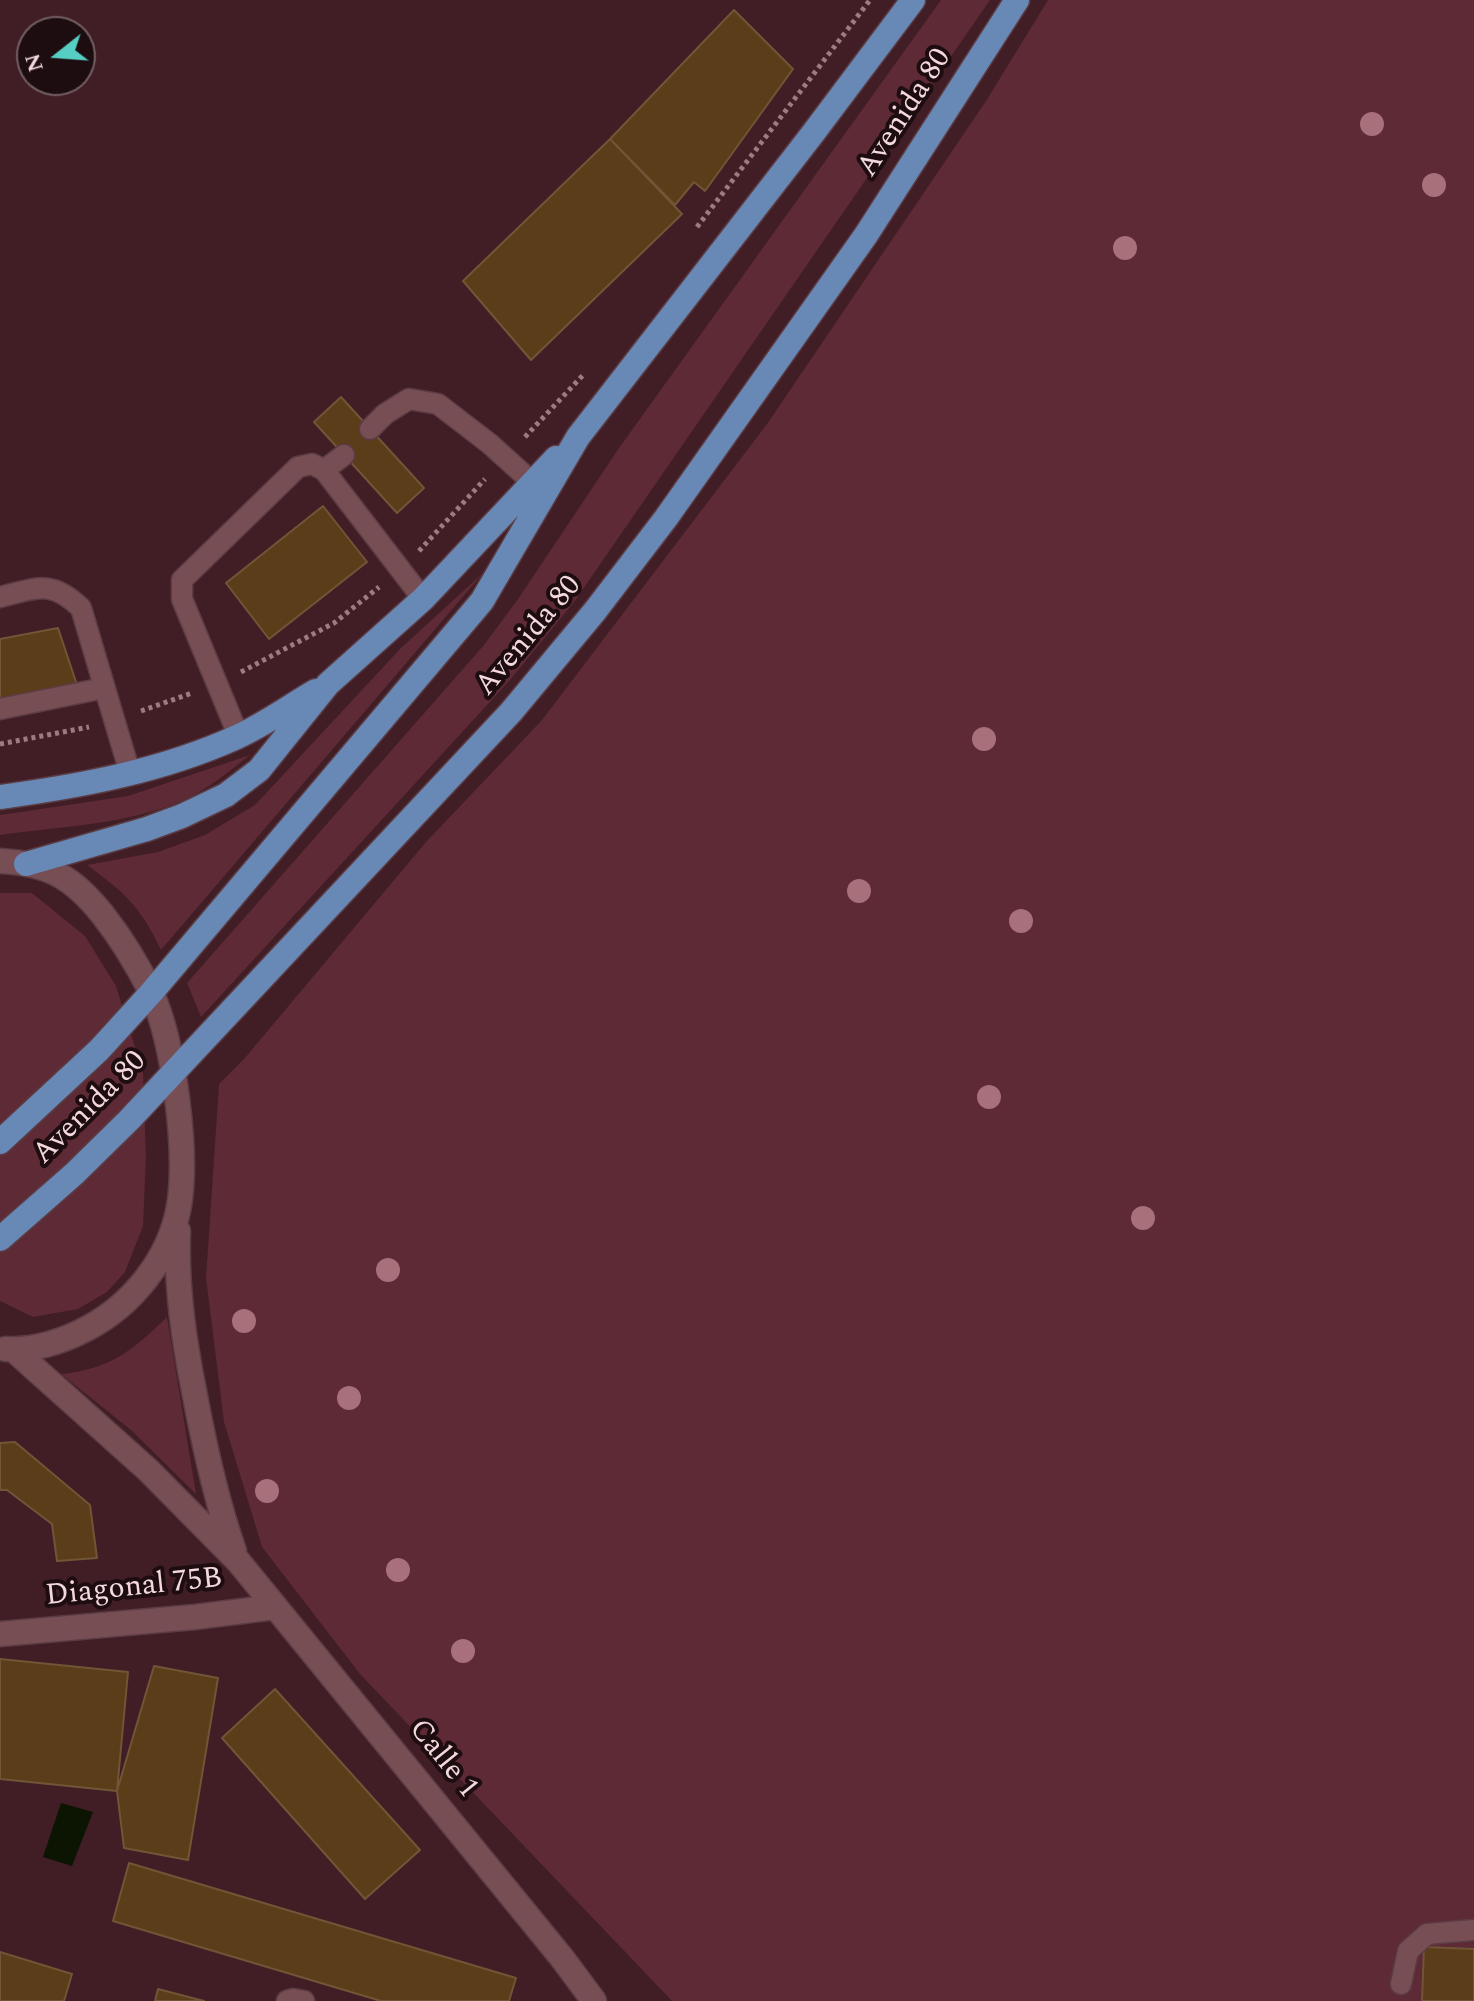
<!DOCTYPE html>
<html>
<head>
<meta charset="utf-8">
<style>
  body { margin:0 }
  #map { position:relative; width:1474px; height:2001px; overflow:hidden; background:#411d25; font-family:Spectral,serif }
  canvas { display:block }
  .north { position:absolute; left:16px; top:16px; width:80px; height:80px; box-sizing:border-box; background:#1d0d10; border:2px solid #735f62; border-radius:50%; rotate:253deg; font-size:22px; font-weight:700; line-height:32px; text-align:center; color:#f3d9dd }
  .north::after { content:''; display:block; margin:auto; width:28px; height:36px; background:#56cec4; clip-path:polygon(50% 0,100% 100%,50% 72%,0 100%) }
</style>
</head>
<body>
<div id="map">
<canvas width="1474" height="2001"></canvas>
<div class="north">N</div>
</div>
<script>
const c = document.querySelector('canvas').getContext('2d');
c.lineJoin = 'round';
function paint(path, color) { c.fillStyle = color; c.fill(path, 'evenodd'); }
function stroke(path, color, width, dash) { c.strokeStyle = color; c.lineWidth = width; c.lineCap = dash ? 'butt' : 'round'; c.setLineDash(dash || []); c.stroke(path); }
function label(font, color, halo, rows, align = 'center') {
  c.font = font + ' Spectral,serif'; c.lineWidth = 8; c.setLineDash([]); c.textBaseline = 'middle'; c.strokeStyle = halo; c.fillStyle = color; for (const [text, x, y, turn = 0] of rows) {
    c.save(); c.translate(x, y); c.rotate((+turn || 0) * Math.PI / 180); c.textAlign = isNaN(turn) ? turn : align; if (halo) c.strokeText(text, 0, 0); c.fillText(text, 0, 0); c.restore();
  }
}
const green = new Path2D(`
  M941 0H990L574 602 510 680 201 1017 187 983 484 645 518 599 619 448Z
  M1048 0H1474V2001H672L360 1674 262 1547 224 1422 206 1278 219 1084 244 1059 426 842 542 720 767 424 986 101Z
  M484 572 161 950C140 906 125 893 87 865L158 852 205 835 255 805 400 649Z
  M250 755C226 774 201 795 172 805 118 825 56 827 0 835V815L128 796Z
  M0 893H32L85 936 116 986 143 1073 146 1156 143 1226 125 1272 107 1292 78 1309 33 1317 0 1301Z
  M167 1317 196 1494 131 1430 61 1374C110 1369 132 1351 167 1317Z`);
const water = new Path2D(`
  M61 1803 93 1812 72 1866 43 1857Z`);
const building = new Path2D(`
  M734 10 793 69 705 191 694 182 675 205 610 139Z
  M610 139 682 214 531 360 463 281Z
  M341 397 424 488 397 513 314 422Z
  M323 506 367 562 269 639 226 583Z
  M58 628 77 685 0 701V639Z
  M15 1442 90 1505 97 1558 57 1561 52 1524 7 1490H0V1443Z
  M0 1659 128 1672 117 1791 0 1779Z
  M154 1666 218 1678 188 1860 124 1848 117 1791Z
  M275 1689 420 1850 365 1899 222 1738Z
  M129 1863 516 1978 509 2001H381L113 1921Z
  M1424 1947 1474 1949V2001H1422Z
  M0 1952 72 1974 64 2001H0Z
  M158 1989 204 2001H155Z`);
const path = new Path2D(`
  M697 227 870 0
  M525 437 584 374
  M419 551 485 479
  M241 672 334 623 379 587
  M141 711 192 693
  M0 744 89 727`);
const lane = new Path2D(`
  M370 429 385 414 409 399 438 404 490 444 532 482
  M324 470 344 455
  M0 597C37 588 51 579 81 608L130 773
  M0 709 104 688
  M239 737 182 599V580L298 467 312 464 324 470 423 599
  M1401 1984 1408 1951 1427 1934 1474 1930
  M287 2001 293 1999 304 2001`);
const street = new Path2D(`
  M0 1634 195 1617 275 1607`);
const secondary = new Path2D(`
  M0 861C19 862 41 865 59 875 76 884 91 900 103 915 121 938 138 966 151 992 174 1042 188 1152 179 1206 170 1258 133 1304 88 1328 64 1341 33 1351 6 1349
  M178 1231C176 1288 184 1341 195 1396 205 1449 216 1500 234 1551
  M14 1350 148 1470 238 1561 562 1958 594 2001`);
const primary = new Path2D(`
  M0 797C81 786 162 771 237 737 264 725 290 706 316 691
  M26 864 147 829 182 816 226 795 259 770 328 684 423 599 556 458
  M0 1142 99 1050 151 993 482 601 578 437 814 132 913 0
  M0 1239 74 1174 129 1120 511 712 595 611 666 518 866 235 1017 0`);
const trees = [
  [1372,124],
  [1434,185],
  [1125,248],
  [984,739],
  [859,891],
  [1021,921],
  [989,1097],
  [1143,1218],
  [388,1270],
  [244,1321],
  [349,1398],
  [267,1491],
  [398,1570],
  [463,1651]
];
const streetNames = [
  ["Avenida 80",906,114,-57],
  ["Avenida 80",530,637,-50],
  ["Avenida 80",91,1109,-45],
  ["Diagonal 75B",134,1589,-6],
  ["Calle 1",442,1760,51]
];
paint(green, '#5d2a35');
paint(water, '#0c1501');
paint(building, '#5b3d19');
stroke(building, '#705537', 2);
stroke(lane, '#5b3c44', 23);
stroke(street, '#5b3c44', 27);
stroke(secondary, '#5b3c44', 27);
stroke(primary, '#5b3c44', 27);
stroke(path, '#9b7c82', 5, [4, 4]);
stroke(lane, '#784e55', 20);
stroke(street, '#784e55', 24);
stroke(secondary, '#784e55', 24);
stroke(primary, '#6888b6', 24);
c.fillStyle = '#a7707a';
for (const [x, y] of trees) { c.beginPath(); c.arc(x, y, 12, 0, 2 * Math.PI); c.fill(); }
label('30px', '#f3d9dd', '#1d0d10', streetNames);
</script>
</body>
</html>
